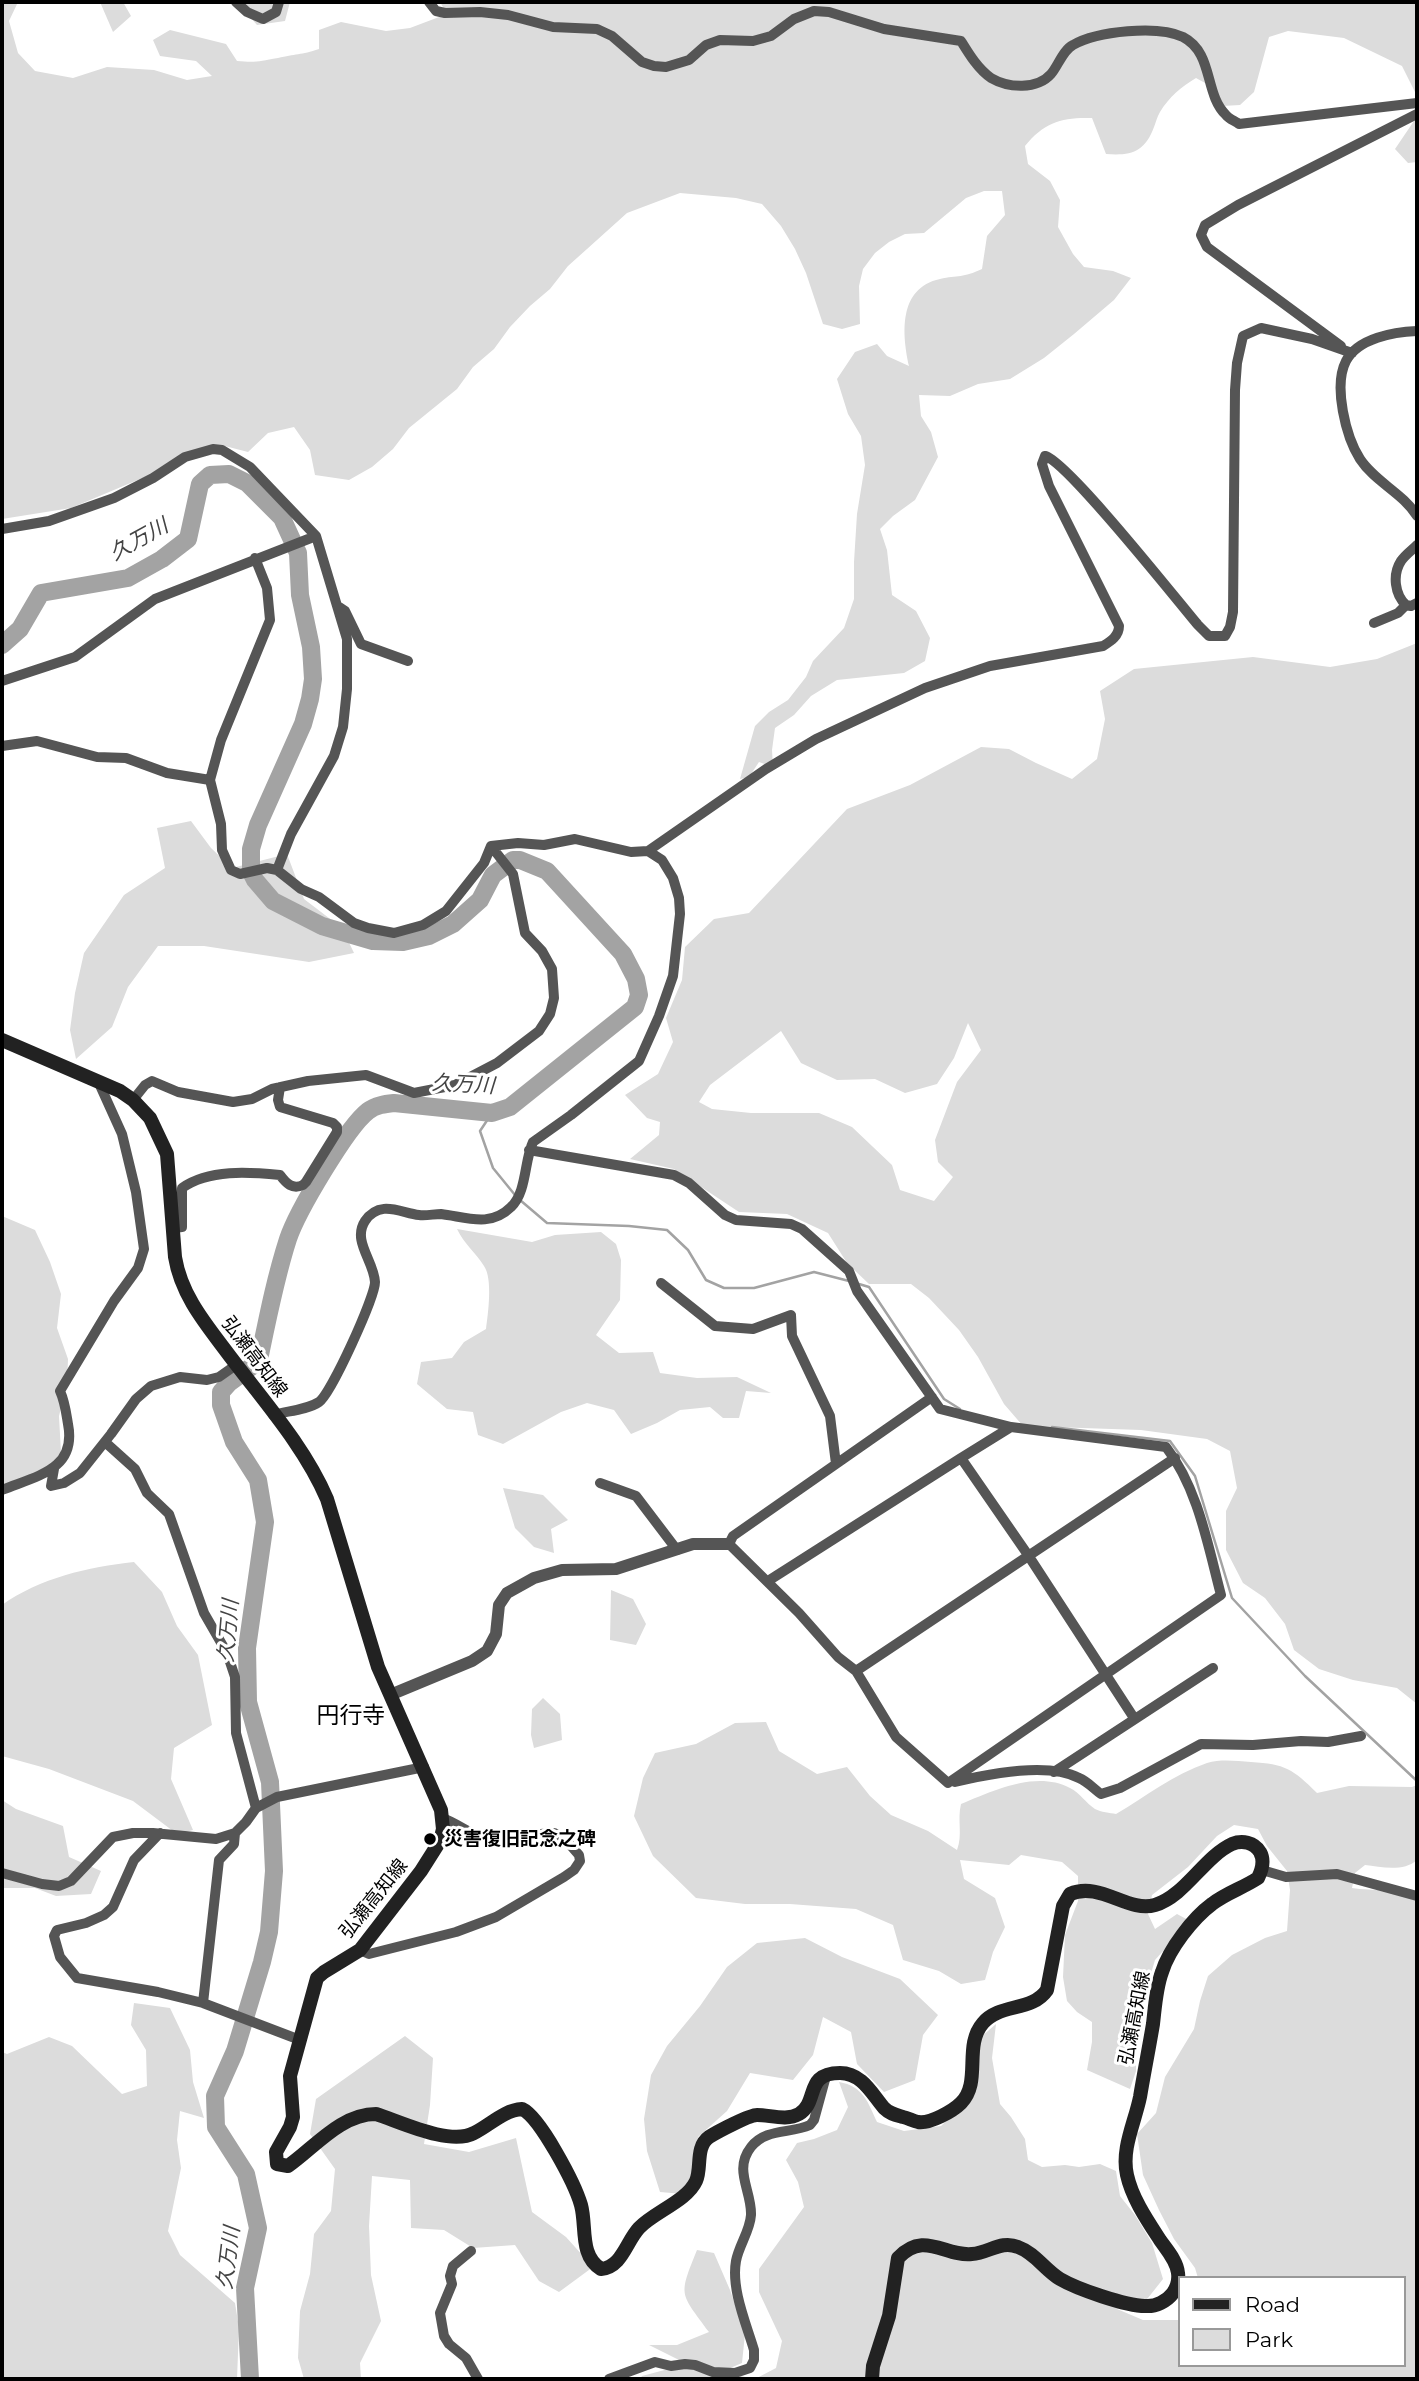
<!DOCTYPE html>
<html>
<head>
<meta charset="utf-8">
<style>
  body { margin:0 }
  #map { position:relative; width:1419px; height:2381px; overflow:hidden; background:#fff; font-family:Montserrat,sans-serif }
  canvas { display:block }
  .frame { position:absolute; inset:0; border:4px solid #000; pointer-events:none }
  .legend { position:absolute; left:1178px; top:2276px; width:228px; height:91px; box-sizing:border-box; background:#fff; border:2px solid #999; margin:0; padding:9px 12px; list-style:none; font-size:21px; color:#000 }
  .legend li { display:flex; align-items:center; gap:14px; height:35px }
  .legend b { width:35px; border:2px solid #999 }
</style>
</head>
<body>
<div id="map">
<canvas width="1419" height="2381"></canvas>
<div class="frame"></div>
<ul class="legend">
<li><b style="height:9px;background:#222"></b>Road</li>
<li><b style="height:19px;background:#dcdcdc"></b>Park</li>
</ul>
</div>
<script>
const c = document.querySelector('canvas').getContext('2d');
c.lineJoin = 'round';
function paint(path, color) { c.fillStyle = color; c.fill(path, 'evenodd'); }
function stroke(path, color, width, dash) { c.strokeStyle = color; c.lineWidth = width; c.lineCap = dash ? 'butt' : 'round'; c.setLineDash(dash || []); c.stroke(path); }
function label(font, color, halo, rows, align = 'center') {
  c.font = font + ' Montserrat,"Noto Sans JP",sans-serif'; c.lineWidth = 6; c.setLineDash([]); c.textBaseline = 'middle'; c.strokeStyle = halo; c.fillStyle = color; for (const [text, x, y, turn = 0] of rows) {
    c.save(); c.translate(x, y); c.rotate((+turn || 0) * Math.PI / 180); c.textAlign = isNaN(turn) ? turn : align; if (halo) c.strokeText(text, 0, 0); c.fillText(text, 0, 0); c.restore();
  }
}
const green = new Path2D(`
  M2 2H18L9 21 18 53 35 71 73 78 107 67 154 70 187 80 212 76 196 61 160 56 153 40 170 30 226 44 237 61C257 63 259 61 278 58 295 54 301 55 319 49V30L341 22 386 31 410 28 447 14 440 2H1417V96L1402 66 1344 38 1288 31 1269 37 1254 92 1240 105 1222 106 1214 88 1196 78C1181 87 1169 97 1160 112 1157 117 1156 122 1154 127 1145 152 1131 156 1106 154L1092 118C1063 117 1044 122 1025 146L1028 164 1050 181 1060 200 1058 227 1073 254 1084 267 1113 271 1131 278 1114 300 1074 334 1044 358 1010 379 978 384 950 396 919 395 921 416 931 432 938 457 915 500 893 516 880 529 887 550 892 595 916 611 930 638 925 661 904 673 837 680 811 696 794 715 775 728 772 750 773 767 759 762 749 777 740 779 755 726 769 712 788 700 806 677 813 661 844 628 854 599V562L857 514 865 465 861 436 848 414 837 379 855 352 877 344 887 356 909 366C902 334 898 288 940 279 958 275 963 278 982 269L987 236 1005 215 1002 191H984L966 198 924 233 905 234 889 242 875 253 863 269 859 286 860 324 842 329 823 324 806 273 795 249 781 226 762 204 736 198 680 193 627 213 587 249 568 266 550 289 530 306 510 327 494 349 473 367 457 389 409 428 393 449 372 467 349 480 315 475 310 450 294 427 268 433 248 452 221 445 71 508 2 519Z
  M100 2H123L131 16 113 32Z
  M237 2H290L285 21 257 25Z
  M1417 109V162L1408 163 1395 149 1416 118Z
  M1417 643V1704L1397 1688 1353 1680 1319 1669 1294 1650 1285 1624 1265 1598 1243 1583 1226 1550V1511L1237 1488 1230 1451 1207 1439 1141 1430 1023 1426 1004 1404 978 1357 959 1330 929 1298 911 1284H869L847 1263 828 1233 787 1214 739 1212 674 1169 630 1159 659 1135 660 1122 647 1118 625 1095 658 1074 673 1042 666 1018 682 980 685 947 714 919 749 913 847 809 910 785 981 747 1009 749 1036 763 1072 779 1097 759 1105 719 1100 691 1134 669 1253 657 1330 667 1377 659ZM968 1023 981 1050 957 1082 935 1140 938 1162 953 1177 934 1201 900 1190 892 1165 852 1127 819 1113H751L712 1109 699 1102 710 1085 781 1031 801 1063 837 1080 875 1079 905 1093 937 1084 954 1058Z
  M191 821 211 848 232 868 287 854 304 899 342 928 354 953 309 962 204 946H158L128 987 112 1027 76 1059 70 1030 75 993 84 953 124 895 165 868 157 828Z
  M2 1216 35 1230 50 1262 61 1294 57 1328 68 1359 67 1384 59 1416 61 1453 42 1474 2 1495Z
  M457 1229 532 1242 555 1235 601 1232 616 1244 621 1260 620 1300 596 1335 619 1353 653 1352 660 1373 697 1378 737 1377 771 1393 746 1391 739 1418H723L710 1407 680 1410 657 1423 631 1434 614 1410 587 1403 561 1412 503 1444 478 1435 473 1412 447 1409 417 1384 421 1362 452 1358 464 1342 486 1329C488 1314 493 1279 484 1266 476 1253 464 1244 457 1229Z
  M503 1488 543 1495 568 1520 551 1529 554 1553 534 1547 515 1528Z
  M134 1562 162 1592 177 1626 198 1655 212 1725 174 1748 171 1779 193 1830 177 1834 133 1801 49 1769 2 1756V1605C40 1578 88 1567 134 1562Z
  M611 1590 633 1599 646 1624 636 1645 610 1640Z
  M543 1698 560 1714 562 1740 534 1748 531 1735 532 1709Z
  M766 1722 779 1751 817 1774 847 1767 870 1796 891 1815 928 1831 957 1850C963 1835 957 1820 961 1804 993 1791 1036 1770 1070 1788 1080 1793 1086 1803 1095 1809 1101 1812 1110 1813 1116 1814 1145 1797 1174 1774 1207 1763 1221 1759 1236 1761 1251 1762 1285 1764 1293 1769 1317 1793L1349 1786 1412 1787 1417 1785V1860C1404 1872 1381 1867 1365 1865L1355 1873 1352 1888C1372 1891 1401 1888 1417 1901V2379H640L642 2376 687 2364 649 2345H677L709 2332C680 2292 678 2297 697 2250L714 2253 730 2290 745 2334 742 2363 721 2372 755 2379 776 2368 782 2341 759 2292V2269L804 2207 798 2182 786 2160 797 2143 814 2139 837 2130 848 2107 839 2082C863 2086 868 2102 877 2122L904 2131 941 2126 960 2108 981 2037 996 2024 992 2058 1000 2104 1011 2117 1025 2139 1028 2160 1042 2167 1065 2165 1079 2167 1100 2164 1116 2171 1120 2196 1135 2215 1152 2243 1163 2279 1144 2303 1117 2309 1143 2320H1179V2365H1403V2278H1198L1195 2268 1174 2239 1159 2210 1143 2175 1137 2134 1156 2113 1165 2077 1194 2029 1200 2001 1208 1976 1232 1955 1265 1938 1287 1931 1290 1890 1287 1871 1267 1846 1258 1829 1234 1825 1217 1836 1188 1867 1152 1895 1148 1914 1155 1929 1177 1914 1190 1921 1155 1960 1136 2024V2071L1130 2089 1087 2070 1092 2042V2022L1077 2012 1067 2001 1063 1977 1065 1935 1078 1901V1876L1062 1862 1021 1855 1009 1865 960 1860 964 1879 995 1898 1005 1927 993 1952 985 1980 961 1984 939 1971 903 1960 893 1925 856 1909 790 1904H745L696 1898 653 1856 634 1816 643 1778 655 1753 696 1744 735 1723Z
  M2 1800 16 1809 63 1826 69 1857 101 1871 91 1894 56 1896 35 1888H2Z
  M805 1938 842 1957 900 1979 938 2015 923 2035 915 2080 884 2092 857 2064 851 2032 823 2017 813 2055 793 2080 750 2073 727 2111 698 2137 696 2172 683 2194 660 2192 647 2151 644 2119 651 2075 667 2046 700 2006 727 1967 757 1943Z
  M134 2003 170 2008 190 2050 193 2082 204 2118 180 2111 177 2140 181 2168 168 2231 180 2255 235 2303 239 2328 237 2379H2V2052L7 2054 49 2037 72 2046 122 2094 147 2086 146 2050 131 2025Z
  M405 2036 433 2058 430 2105 424 2144 469 2152 516 2138 532 2212 566 2237 593 2267 559 2292 539 2281 515 2245 473 2248 444 2230 411 2228 410 2180 372 2176 369 2226 371 2275 381 2321 360 2363 361 2379H304L298 2358 300 2311 310 2274 314 2234 331 2211 335 2169 310 2134 316 2099Z`);
const stream = new Path2D(`
  M492 1113 480 1131 493 1168 515 1195
  M520 1200 547 1223 629 1226 667 1230 688 1250 706 1280 724 1288H754L814 1272 849 1281
  M859 1284 869 1287 944 1399 960 1409
  M1052 1427 1170 1441 1195 1476 1232 1598 1305 1676 1417 1781`);
const river = new Path2D(`
  M2 645 20 629 41 593 128 578 162 559 188 539 200 484 210 475 229 474 247 483 282 518 298 553 300 595 311 647 313 679 310 699 303 724 258 825 251 849V872L255 880 273 901 322 926 373 941 403 942 429 936 453 924 480 900 493 875 513 860H520L547 871 623 954 636 979 639 995 635 1007 510 1107 492 1113 394 1103C385 1104 376 1105 368 1111 347 1127 297 1212 288 1239 276 1276 268 1316 260 1355L255 1364 229 1383 221 1392V1405L234 1442 258 1480 265 1522 247 1648 248 1702 270 1782 274 1871 269 1932 262 1962 235 2051 215 2096 216 2127 246 2174 258 2228 245 2288 250 2379`);
const minor = new Path2D(`
  M236 2 247 12 263 19 276 12 279 2
  M429 2 436 11 445 13 480 12 508 15 553 27 597 29 612 36 642 62 654 66 666 67 689 60 706 45 720 40 753 41 771 36 794 19 814 11 829 12 884 29 961 41C969 54 978 69 991 78 1008 88 1037 90 1051 74 1058 66 1063 50 1073 45 1097 31 1158 25 1183 37 1214 53 1204 94 1226 115 1229 119 1235 121 1239 124L1417 103
  M1417 331C1394 332 1358 338 1346 361 1333 386 1346 437 1360 459 1375 482 1403 493 1417 516
  M1341 346 1207 247 1201 235 1205 225 1238 205 1417 114
  M2 529 49 521 114 498 153 478 185 457 213 449 222 450 250 467 316 536 347 639V689L343 727 334 756 291 834 277 870
  M255 558 267 588 270 620 221 740 210 780 221 824 222 850 231 870 240 874 267 868 277 870 301 889 319 897 354 923 368 928 394 933 423 925 446 911 484 863 491 846 518 843 544 845 575 839 631 852 648 851 766 769 816 739 925 688 990 666 1103 646C1111 641 1119 636 1119 626L1049 486 1042 464 1045 456C1067 461 1176 599 1198 625L1209 636H1225L1230 627 1233 612 1235 390 1237 363 1243 336 1261 328 1312 339 1352 353
  M1406 605C1395 595 1392 575 1401 561 1405 555 1412 550 1417 545
  M339 607 345 611 361 644 408 661
  M1374 623 1398 613 1406 605 1411 606 1417 603
  M2 681 75 657 155 599 316 536
  M2 746 37 741 97 757 126 758 167 773 210 780
  M133 1100 145 1085 152 1081 178 1092 233 1102 252 1099 272 1089 308 1081 366 1075 414 1093 455 1085 497 1063 539 1031 550 1014 554 998 552 969 542 951 525 933 513 874 491 846
  M529 1150 674 1175 689 1183 725 1215 736 1220 791 1224 802 1229 849 1271 857 1291 940 1409 1011 1427 1166 1447C1198 1488 1208 1546 1221 1595L948 1783
  M174 1228 182 1227V1188C209 1169 249 1172 280 1175 286 1183 292 1190 303 1185L306 1182 337 1132V1127L333 1123 280 1107 278 1100 280 1087
  M661 1283 715 1326 753 1329 791 1315 792 1336 830 1416 836 1464
  M932 1397 733 1536 729 1544 799 1613 838 1657 856 1671 896 1737 948 1783
  M273 1415C287 1411 307 1410 319 1402 331 1394 375 1297 375 1282 374 1261 352 1241 365 1221 380 1199 401 1213 419 1215 426 1216 434 1214 441 1214 466 1217 490 1228 511 1207 527 1192 524 1161 533 1142L571 1115 639 1061 659 1016 673 976 680 914 679 898 673 878 662 860 648 851
  M105 1442 135 1469 147 1493 169 1514 204 1613 227 1653 235 1677 236 1733 256 1808
  M961 1458 1011 1427
  M54 1469 51 1486 64 1483 80 1473 111 1434 136 1399 151 1386 180 1377 207 1380 219 1377 236 1365
  M600 1483 636 1496 677 1550
  M2 1490C36 1476 77 1470 68 1424 66 1412 65 1402 60 1391L114 1301 138 1268 144 1249 136 1192 122 1134 98 1081
  M768 1581 961 1458 1028 1555 1134 1718
  M856 1671 1175 1458
  M1054 1772 1213 1668
  M955 1782C988 1774 1048 1762 1079 1778 1087 1781 1094 1789 1101 1794L1120 1788 1201 1744 1253 1745 1301 1741 1328 1742 1361 1736
  M160 1833 134 1860 113 1907 104 1915 86 1923 57 1930 54 1936 60 1957 77 1978 158 1992 203 2003 300 2040
  M1262 1870 1286 1877 1337 1874 1417 1896
  M2 1873 42 1884 59 1886 71 1881 113 1837 133 1833H153L216 1839 235 1833 246 1822 256 1808 277 1797 424 1767
  M360 1950 369 1954 456 1932 496 1917 564 1877 574 1870 580 1861 579 1855 565 1839 554 1833 486 1838C469 1835 458 1823 442 1818
  M203 2003 219 1860 234 1844 235 1833
  M471 2251 453 2266 450 2276 452 2284 440 2313 444 2336 449 2344 466 2358 478 2379
  M609 2379 655 2362 671 2366 685 2364 695 2365 713 2372 735 2373 750 2368 754 2360V2350C746 2323 731 2289 736 2261 739 2245 750 2231 751 2215 752 2191 733 2170 751 2147 766 2128 790 2134 810 2125L814 2120 826 2076`);
const tertiary = new Path2D(`
  M390 1695 472 1661 487 1651 496 1634 499 1605 507 1593 534 1578 562 1570 616 1569 693 1544H729`);
const secondary = new Path2D(`
  M2 1040 120 1091 133 1100 150 1118 167 1154 175 1257C181 1294 204 1322 226 1351 261 1398 304 1445 327 1499L378 1667 441 1810 443 1829 440 1841 421 1871 360 1950 324 1972 317 1978 290 2076 293 2117 290 2127 276 2152 277 2164 288 2166C315 2147 341 2114 376 2114 401 2122 450 2146 474 2133 490 2125 504 2110 522 2109 540 2117 575 2184 581 2205 587 2227 579 2255 601 2269 622 2267 626 2242 639 2228 654 2212 687 2201 696 2181 702 2168 695 2147 709 2137 717 2132 749 2115 757 2115 770 2115 787 2121 799 2114 819 2102 804 2073 840 2073 862 2073 872 2094 884 2108 890 2114 896 2115 903 2117 908 2118 913 2121 918 2122 930 2124 953 2111 961 2103 982 2082 963 2046 983 2023 1000 2003 1032 2012 1047 1990L1063 1906 1070 1894C1100 1881 1128 1913 1155 1905 1185 1896 1204 1857 1232 1844 1242 1840 1254 1842 1260 1852 1265 1861 1262 1870 1258 1878 1243 1888 1226 1893 1212 1904 1193 1918 1169 1949 1162 1972 1156 1988 1155 2007 1153 2024 1149 2048 1144 2073 1140 2097 1135 2122 1121 2149 1127 2175 1132 2198 1147 2220 1160 2240 1167 2250 1177 2261 1178 2273 1179 2280 1177 2287 1173 2293 1167 2301 1156 2307 1145 2306 1126 2306 1077 2289 1060 2279 1045 2270 1035 2253 1018 2247 1001 2240 989 2253 972 2254 945 2257 924 2230 898 2258L889 2316 873 2366 872 2379`);
const markers = [
  [430,1839,7,"#000"]
];
const streetNames = [
  ["弘瀬高知線",254,1357,53],
  ["弘瀬高知線",374,1899,-51],
  ["弘瀬高知線",1135,2018,-79]
];
const poiNames = [
  ["災害復旧記念之碑",444,1839]
];
const waterNames = [
  ["久万川",139,540,-29],
  ["久万川",463,1085,3],
  ["久万川",229,1631,-85],
  ["久万川",229,2258,-83]
];
const quarterNames = [
  ["円行寺",351,1716]
];
paint(green, '#dcdcdc');
stroke(stream, '#a3a3a3', 2.5);
stroke(river, '#a3a3a3', 18);
stroke(minor, '#555', 10);
stroke(tertiary, '#555', 12);
stroke(secondary, '#222', 14);
for (const [x, y, r, color] of markers) { const dot = new Path2D(); dot.arc(x, y, r, 0, 2 * Math.PI); c.fillStyle = color; c.fill(dot); stroke(dot, '#fff', 2.5); }
label('19px', '#000', '#fff', streetNames);
label('bold 19px', '#000', '#fff', poiNames, 'left');
label('italic 21px', '#444', '#fff', waterNames);
label('23px', '#000', '#fff', quarterNames);
</script>
</body>
</html>
